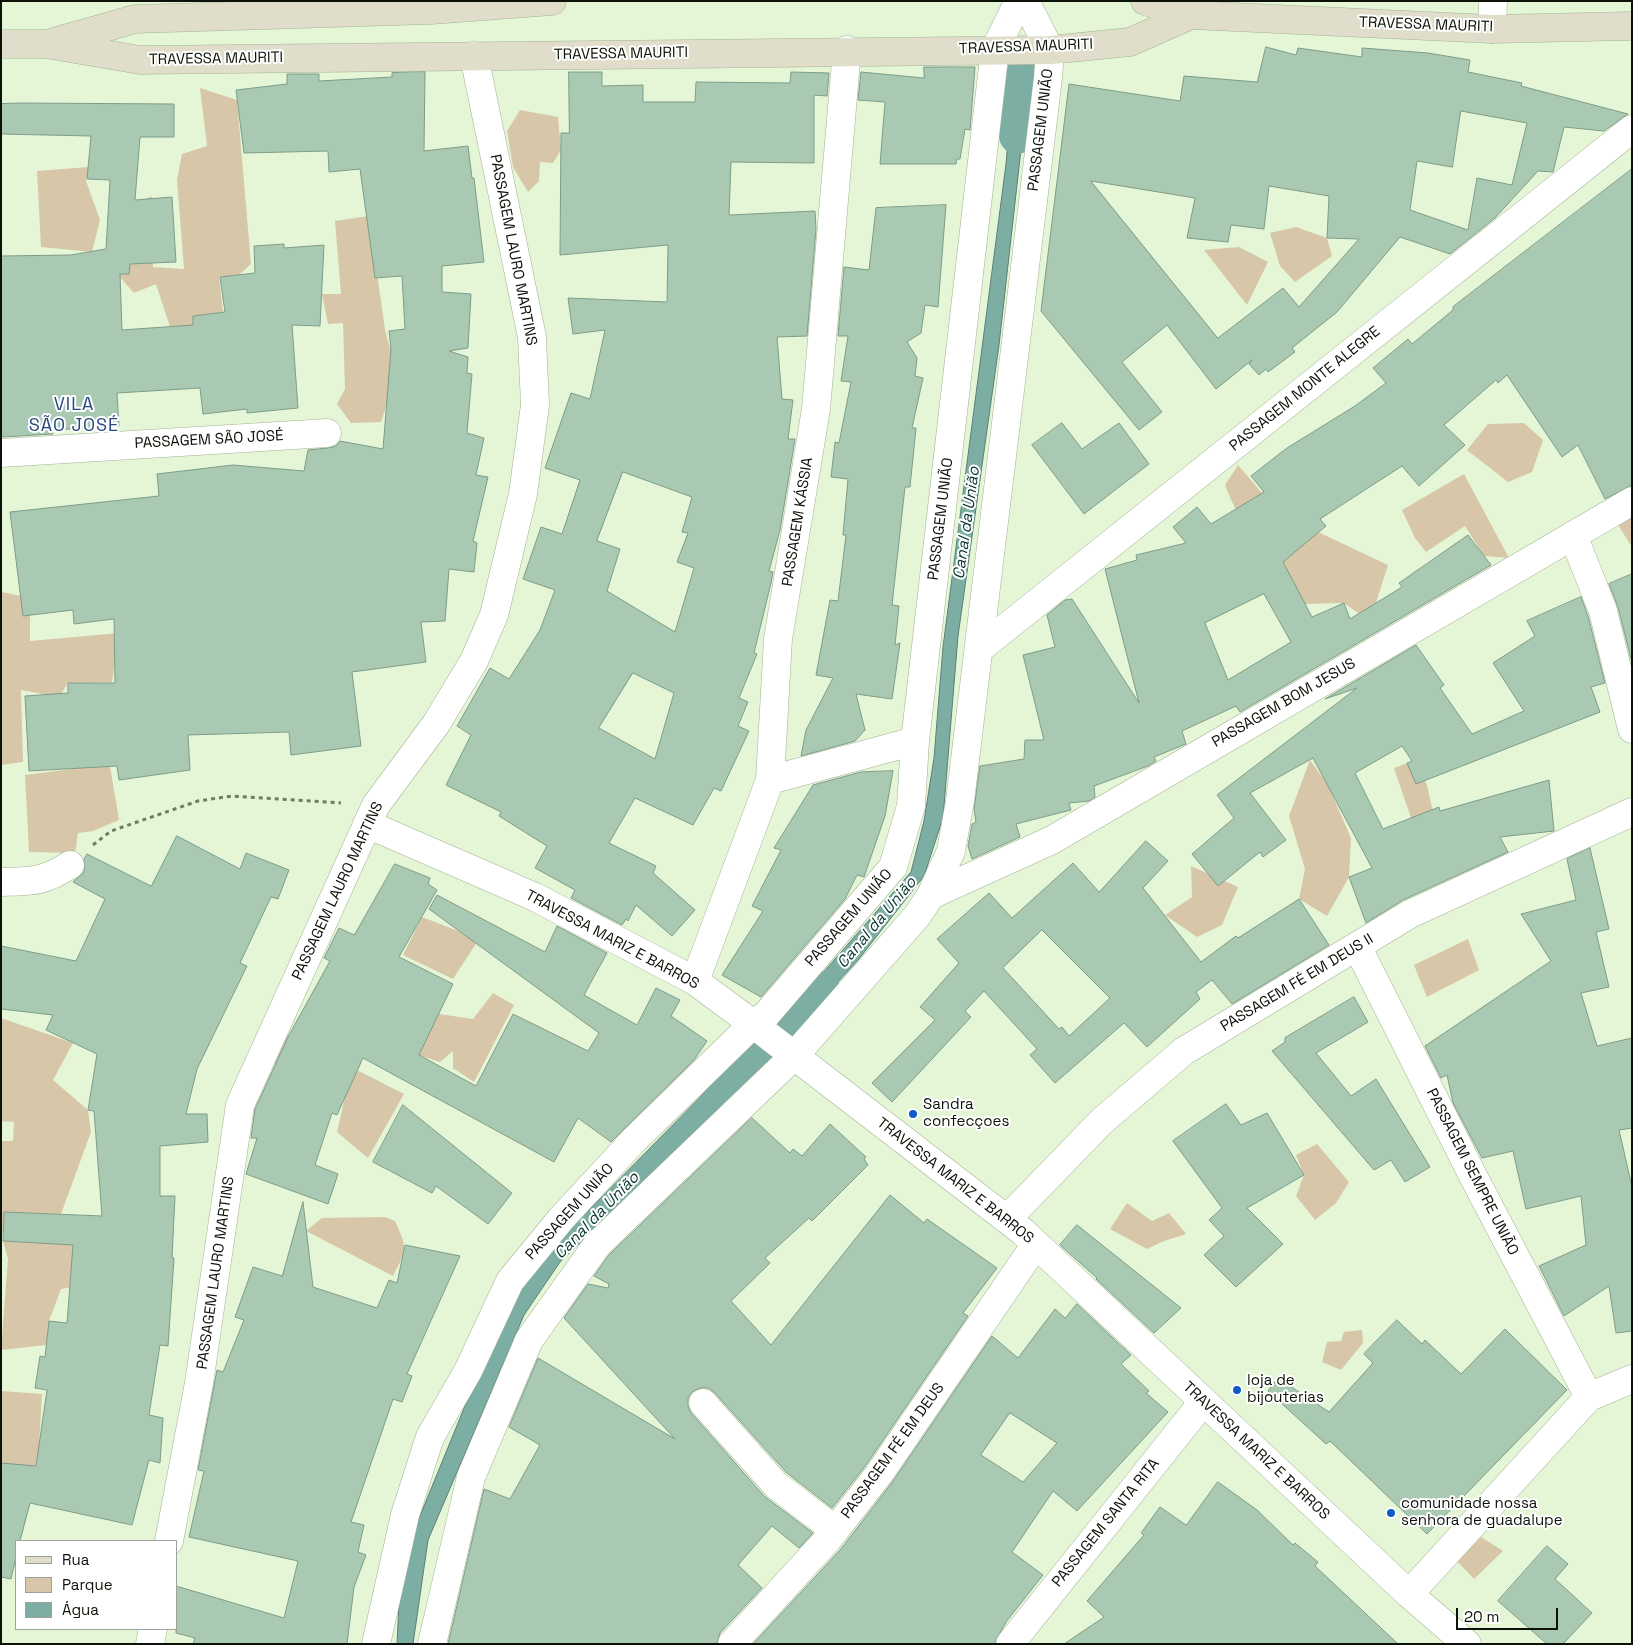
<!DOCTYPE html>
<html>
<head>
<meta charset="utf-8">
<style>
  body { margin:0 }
  #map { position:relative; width:1633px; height:1645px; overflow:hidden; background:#e5f6d7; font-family:"Space Grotesk",sans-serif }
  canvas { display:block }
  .frame { position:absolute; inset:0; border:2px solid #0d1208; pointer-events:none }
  .legend { position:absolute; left:15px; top:1540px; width:162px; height:90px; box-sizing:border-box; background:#fff; border:1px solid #9ea09c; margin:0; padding:6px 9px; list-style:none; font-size:15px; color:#0d1208 }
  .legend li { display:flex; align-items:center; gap:10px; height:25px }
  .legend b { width:25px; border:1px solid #9ea09c }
  .scale { position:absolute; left:1456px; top:1608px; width:102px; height:22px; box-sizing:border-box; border:2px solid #0d1208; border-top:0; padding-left:6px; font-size:15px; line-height:18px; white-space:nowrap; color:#0d1208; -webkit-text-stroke:4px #fff; paint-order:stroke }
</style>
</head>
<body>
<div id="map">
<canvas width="1633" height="1645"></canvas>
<div class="frame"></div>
<ul class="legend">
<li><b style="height:6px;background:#e0deca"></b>Rua</li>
<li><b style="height:14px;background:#d8c6a9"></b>Parque</li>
<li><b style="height:14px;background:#7daea4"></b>Água</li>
</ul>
<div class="scale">20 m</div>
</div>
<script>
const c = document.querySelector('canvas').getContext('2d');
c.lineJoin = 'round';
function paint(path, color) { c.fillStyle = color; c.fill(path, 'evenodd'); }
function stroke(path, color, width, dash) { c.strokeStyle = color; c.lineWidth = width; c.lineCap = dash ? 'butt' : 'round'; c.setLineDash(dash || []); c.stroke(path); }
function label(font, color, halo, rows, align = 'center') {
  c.font = font + ' "Space Grotesk",sans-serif'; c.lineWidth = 4; c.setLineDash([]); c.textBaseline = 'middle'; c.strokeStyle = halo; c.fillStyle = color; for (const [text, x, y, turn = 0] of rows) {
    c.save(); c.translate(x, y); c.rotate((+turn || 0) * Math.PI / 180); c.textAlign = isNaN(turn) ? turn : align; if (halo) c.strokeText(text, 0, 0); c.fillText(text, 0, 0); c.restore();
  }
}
const green = new Path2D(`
  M200 88 237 100 251 264 239 275 219 277 223 312 193 316 195 347 170 327 156 284 134 293 118 275 133 205 152 196 153 267 184 269 177 180 182 154 207 146Z
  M520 110 558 117 561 150 553 163 540 162 539 181 528 192 513 167 507 131Z
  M89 167 86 181 100 220 92 252 41 247 37 171Z
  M369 216 385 330 393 359 387 404 381 422 351 423 337 404 345 389 343 323 328 324 322 294H341L335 221Z
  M1296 227 1327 238 1332 256 1295 282 1280 266 1270 233Z
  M1239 247 1268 262 1247 305 1204 250Z
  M1524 423 1543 440 1532 472 1508 482 1467 450 1488 424Z
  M1238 465 1305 543 1318 532 1388 565 1376 603 1378 627 1344 603 1305 604C1274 567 1242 531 1225 485Z
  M1464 474 1509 558 1484 556 1465 526 1426 552 1415 538 1402 510Z
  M1632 512V544H1630L1615 520Z
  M2 592 30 598V641L120 633 112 682 68 683 59 697 21 690 23 762 1 765Z
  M105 736 119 820 93 831 78 833 75 853 29 852 25 775 72 769 69 738Z
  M1310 760 1328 785 1351 838 1349 877 1327 916 1299 899 1305 869 1289 816Z
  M1416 760 1427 785 1433 812 1411 818 1394 768Z
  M1191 866 1238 887 1222 925 1197 937 1165 915 1192 897Z
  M422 917 479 939 453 979 403 955Z
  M1468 939 1479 970 1427 997 1414 965Z
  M393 992 439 1014 473 1019 493 993 514 1005 474 1082 453 1068V1051L440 1062 421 1056 413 1069Z
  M1 1018 73 1043 53 1080 88 1110 91 1132 61 1214 5 1212 4 1231H1V1141H13L14 1122 1 1121Z
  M284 1033 404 1094 368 1158 337 1132 345 1097 267 1060Z
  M1317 1144 1349 1182 1336 1203 1315 1220 1296 1196 1304 1175 1296 1155Z
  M1127 1203 1152 1221 1169 1213 1186 1234 1164 1241 1147 1249 1110 1229Z
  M385 1217 395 1221C408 1250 407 1249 393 1276L306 1231 322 1218Z
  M3 1241 78 1245 83 1285 61 1289 49 1321 46 1345 1 1350 8 1259Z
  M1362 1330 1363 1343 1341 1370 1322 1362 1327 1342 1341 1341 1344 1332Z
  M1 1391 42 1394 39 1447 65 1484 1 1463Z
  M1481 1537 1503 1551 1474 1579 1457 1561Z`);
const water = new Path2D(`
  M1013 86 1028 87 999 345 958 636 943 818 924 876 858 960 794 1030 780 1022 911 872 924 821 934 758 943 647 1006 164Z
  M750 1047 766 1063 560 1262 524 1315 428 1540 413 1644H397L400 1583 413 1533 467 1401 511 1305 538 1262Z`);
const canal = new Path2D(`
  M1017 136 1026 63
  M723 1090 797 1019 822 989`);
const building = new Path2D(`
  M1266 47 1296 55 1298 48 1362 57V48L1428 53 1470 60 1468 72 1522 83 1521 86 1628 114 1604 131 1564 127 1553 172 1538 171 1495 218 1450 254 1400 237 1337 312 1292 348 1295 352 1268 372 1266 369 1259 375 1249 364 1252 360 1216 389 1167 325 1122 362 1162 412 1139 430 1041 311 1069 84 1180 101 1184 76 1257 82ZM1461 111 1527 123 1512 185 1477 178 1468 230 1410 210 1417 161 1452 167ZM1091 181 1195 198 1187 238 1228 242 1231 225 1264 229 1269 186 1329 196 1327 238 1359 239 1299 307 1283 288 1218 338Z
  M924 67H975L970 130 965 129 960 159H957L956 164H880L885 102 858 100 861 72 924 78Z
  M425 72 424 151 468 146 472 178H474L484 262 442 266V292L471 294 468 348 449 351 468 357 467 373 472 374 467 433 484 438 476 475 488 477 473 541 477 543 474 572 449 569 445 621 421 622 426 662 352 672 361 746 291 755 289 732 188 735 190 770 119 780 117 766 29 771 25 696 68 693V683H115L114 619 74 624 73 610 23 616 10 512 159 496 157 474 233 465 304 471 308 450 328 448 336 446 340 441 383 449 391 349 389 331 405 329 402 276 375 278 360 169 329 172 328 151 244 153 236 90 287 84V74H319V81L392 77V73Z
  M569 72H602V86L643 85V102H695L696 82 790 83 791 72 829 73 827 96 814 95V163L731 162 729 215 815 211 816 229 807 336 777 337 782 399 793 400 788 439H795L780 530 769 571 773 572 771 583 754 653 757 654 739 698 748 702 738 726 749 731 721 791 714 788 693 825 635 798 609 843 656 866 653 873 695 910 672 936 636 905 628 921 626 919 622 925 571 898 575 890 535 868 547 846 499 816 501 812 446 785 471 735 457 726 490 668 509 679 540 630 555 590 523 579 541 527 562 534 580 480 545 468 571 393 590 399 605 330 573 334 568 298 667 302 668 245 560 255 561 133H569ZM623 472 692 497 682 532 688 533 677 562 694 568 675 632 607 591 620 549 597 541ZM633 673 674 693 655 759 599 728Z
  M21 103 174 104V137H140L135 200 172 197 176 262 130 264 129 274H120L122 330 193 325V316L225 312 220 277 255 273 254 246 284 244V248L324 245 320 326 292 325 298 408 247 413V409L203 414 200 388 117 393 119 426 52 430 53 434 1 437V256L71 255 106 249 110 180 87 179 91 136 1 134V104Z
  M1632 169V485L1605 499 1578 445 1562 457 1507 375 1498 383 1496 380 1444 425 1465 445 1419 486 1402 466 1320 519 1326 526 1283 562 1312 617 1344 603 1350 619 1402 587 1399 583 1468 535 1491 565 1240 712 1236 706 1182 731 1186 744 1154 757 1156 761 1148 766 1094 786 1095 797 1089 801 1069 803 1071 810 1016 824 1020 837 972 859 968 846 972 824 976 822 974 809 980 766 1024 759 1025 740H1044L1023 655 1055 647 1047 615 1065 600 1072 599 1139 703 1105 569 1137 560 1136 555 1186 543 1173 527 1197 507 1211 524 1264 492 1251 476 1287 448 1355 406 1386 383 1373 368 1408 339 1412 344 1453 310V307ZM1264 594 1291 642 1228 680 1205 623Z
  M946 205 938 307 925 305 921 333 907 342 917 358 915 376 923 378 912 428H916L910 487H905L892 605 899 606 895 645 900 643 892 699 856 694 865 730 855 741 801 756 806 730 833 678 816 675 830 600 838 601 846 535H843L848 479 831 477 835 442 839 443 851 382 841 381 848 336H838L844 267 869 270 876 208Z
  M1062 423 1082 449 1119 423 1149 464 1084 514 1032 445Z
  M1632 574V663L1618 607 1609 584Z
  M1581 597 1588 616 1605 683 1591 687 1600 712 1416 784 1407 763 1412 761 1402 746 1355 773 1383 829 1439 807 1440 811 1549 780 1554 831 1500 837 1508 852 1403 900 1366 923 1349 877 1372 868 1313 758 1250 793 1286 840 1263 857 1260 852 1218 886 1192 854 1234 818 1217 795 1357 688 1325 699 1416 645 1444 685 1440 688 1472 734 1524 711 1493 663 1535 636 1527 621Z
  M893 771 885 816 864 877 857 875 845 899 761 997 722 975 763 911 752 906 781 850 774 848 813 785 861 772Z
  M177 836 240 869 246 853 289 870 278 899 271 897 240 963 247 966 197 1069 186 1114H207L208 1142 160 1146V1196H175L172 1258H174L168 1346 160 1345 149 1415 163 1418 160 1463 149 1460 132 1525 30 1503 20 1541H16V1557L11 1579 1 1577V1463L36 1466 47 1390 35 1388 40 1356 45 1357 49 1321 67 1323 73 1245 3 1241 4 1212 102 1216 94 1111 88 1110 97 1054 46 1030 53 1015 1 1009V946L76 961 105 899 73 882 84 872V859L87 854 151 886Z
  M1146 841 1168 861 1143 888 1201 962 1236 936 1238 938 1299 899 1329 945 1232 1004 1212 980 1196 992 1200 999 1147 1047 1124 1023 1055 1083 1030 1055 1037 1049 984 991 965 1011 971 1017 892 1102 872 1083 935 1020 920 1007 959 963 937 939 989 893 1012 918 1073 863 1099 892ZM1042 930 1110 998 1069 1036 1062 1027 1059 1029 1003 968Z
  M1590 848 1609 929 1596 932 1609 987 1581 993 1597 1046 1632 1038V1128L1619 1130 1632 1187V1331L1616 1333 1609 1286 1564 1316 1539 1266 1586 1245 1581 1196 1526 1209 1513 1151 1482 1158 1453 1103 1447 1075 1441 1078 1425 1046 1551 961 1521 914 1576 900 1567 859Z
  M395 864 430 878 428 884 437 890 399 957 453 984 419 1055 476 1086 513 1014 588 1051 599 1033 429 909 437 895 545 952 557 926 607 953 584 995 637 1025 656 988 680 1000 671 1016 707 1041 694 1060 611 1142 578 1118 554 1162 363 1058 337 1115 332 1113 315 1165 338 1174 328 1204 246 1174 257 1138H251L255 1109 289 1035 330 961 324 958 339 928 354 935Z
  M1354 997 1368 1022 1316 1053 1351 1096 1376 1079 1430 1167 1405 1182 1391 1160 1374 1170 1272 1051 1285 1042V1038Z
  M1226 1104 1241 1125 1267 1113 1304 1175 1247 1208 1283 1244 1236 1287 1204 1255 1224 1236 1209 1220 1222 1208 1173 1141Z
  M403 1105 512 1193 488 1224 436 1186 432 1193 373 1162Z
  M752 1118 790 1153 793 1149 802 1156 830 1124 866 1157 864 1159 868 1165 812 1221 809 1218 765 1258 770 1263 731 1301 771 1345 890 1195 924 1223 927 1219 997 1268 963 1313 968 1316 866 1465 832 1508 787 1473 714 1392 708 1388H700L692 1392 688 1398V1406L691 1413 764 1496 813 1533 799 1548 772 1526 738 1565 762 1588 720 1633 717 1644H448L484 1489 510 1499 540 1445 509 1427 538 1358 675 1439 564 1318 588 1284 608 1288 609 1284 594 1276 609 1255Z
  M303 1202 313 1287 377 1308 389 1280 397 1283 405 1245 460 1256 407 1374 412 1376 402 1402 393 1399 351 1522 364 1525 358 1552 366 1555 354 1587 347 1644H193L195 1638 176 1633V1586L284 1618 298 1561 189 1537 204 1471 198 1470 217 1370 223 1372 244 1320 235 1317 253 1267 282 1276Z
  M1077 1225 1181 1308 1154 1333 1096 1279 1097 1278 1060 1245Z
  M1077 1304 1131 1355 1121 1364 1149 1391 1146 1393 1168 1412 1077 1511 1053 1491 1012 1552 1043 1575 1006 1622 994 1644H753L841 1549 891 1484 992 1336 1018 1358 1055 1309 1065 1318ZM1010 1413 1057 1443 1023 1482 981 1455Z
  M1397 1320 1422 1344 1425 1340 1461 1374 1505 1329 1567 1390 1427 1534 1330 1441 1326 1444 1268 1391 1278 1378 1329 1412 1373 1363 1364 1354Z
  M1218 1482 1257 1510 1293 1545 1295 1543 1318 1562 1315 1566 1398 1644H1064L1104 1617 1087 1601 1144 1535 1141 1533 1160 1507 1186 1525Z
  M1547 1546 1568 1564 1555 1579 1592 1613 1563 1644H1547L1498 1601Z`);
const path = new Path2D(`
  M93 845 111 831 198 801 232 796 341 803`);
const minor = new Path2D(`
  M1492 29 1493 1
  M1 453 327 433
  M1573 535 1603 611 1632 729
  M979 649 1632 129
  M770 780 915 741
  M367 824 535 897 695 981 753 1024 1022 1231 1409 1594 1467 1644
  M1 882C33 881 43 882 70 865
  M931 895 1052 840 1632 501
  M1357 946 1472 1174 1589 1397
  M695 981 770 780 778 639 816 409 847 50
  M1007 1219 1102 1121 1184 1051 1410 914 1632 812
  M703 1403 776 1485 835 1530
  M169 1541 199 1383 240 1105 376 805 436 724 474 661 494 615 523 494 535 405 532 337 474 56
  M1409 1594 1589 1397 1632 1379
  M150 1644 153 1629
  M376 1644 405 1515 430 1437 468 1371 510 1281 560 1220 634 1140 753 1024 766 1015 893 867 911 806 915 741 995 49 1019 1
  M432 1644 471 1477 529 1340 597 1245 794 1056 917 916 931 895 951 851 960 801 1048 78 1050 50 1025 1
  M732 1644 829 1538 879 1474 1036 1244
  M1010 1644 1203 1402`);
const secondary = new Path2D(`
  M1145 1 1191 15 1492 29 1632 26
  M54 42 135 19 431 10 552 1
  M1 44H46L140 60 1050 50 1130 42 1191 15`);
const markers = [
  [913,1114,5,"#0d5bc5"],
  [1237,1390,5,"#0d5bc5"],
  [1391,1513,5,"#0d5bc5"]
];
const streetNames = [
  ["TRAVESSA MAURITI",1426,25,2],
  ["TRAVESSA MAURITI",1026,47,-2],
  ["TRAVESSA MAURITI",621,54,-1],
  ["TRAVESSA MAURITI",216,59,-1],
  ["PASSAGEM UNIÃO",1041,130,-83],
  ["PASSAGEM LAURO MARTINS",513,250,79],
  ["PASSAGEM MONTE ALEGRE",1305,389,-39],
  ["PASSAGEM SÃO JOSÉ",209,440,-3],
  ["PASSAGEM UNIÃO",941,519,-83],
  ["PASSAGEM KÁSSIA",798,522,-81],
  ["PASSAGEM BOM JESUS",1284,703,-30],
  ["PASSAGEM LAURO MARTINS",338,891,-65],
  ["PASSAGEM UNIÃO",849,918,-49],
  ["TRAVESSA MARIZ E BARROS",612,940,28],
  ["PASSAGEM FÉ EM DEUS II",1297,983,-31],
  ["PASSAGEM SEMPRE UNIÃO",1472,1172,63],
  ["TRAVESSA MARIZ E BARROS",955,1181,38],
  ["PASSAGEM UNIÃO",570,1212,-48],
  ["PASSAGEM LAURO MARTINS",216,1273,-82],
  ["PASSAGEM FÉ EM DEUS",893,1451,-54],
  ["TRAVESSA MARIZ E BARROS",1256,1451,43],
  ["PASSAGEM SANTA RITA",1106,1523,-51]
];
const poiNames = [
  ["Sandra",923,1105],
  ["confecçoes",923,1122],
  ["loja de",1247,1381],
  ["bijouterias",1247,1398],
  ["comunidade nossa",1401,1504],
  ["senhora de guadalupe",1401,1521]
];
const waterNames = [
  ["Canal da União",967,523,-82],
  ["Canal da União",877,923,-50],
  ["Canal da União",597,1216,-46]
];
const quarterNames = [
  ["VILA",74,405],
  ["SÃO JOSÉ",74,426]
];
paint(green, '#d8c6a9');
paint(water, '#7daea4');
stroke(water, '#5b7f75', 1);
stroke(canal, '#7daea4', 36);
paint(building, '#a9c9b3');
stroke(building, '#7d9c88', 1);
stroke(minor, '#a2b294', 29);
stroke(secondary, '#a2b294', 29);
stroke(path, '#707b67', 3, [4, 4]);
stroke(minor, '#fff', 28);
stroke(secondary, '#e0deca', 28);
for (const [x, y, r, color] of markers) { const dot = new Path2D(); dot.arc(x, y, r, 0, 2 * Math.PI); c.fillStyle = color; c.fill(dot); stroke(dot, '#fff', 2); }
label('15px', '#0d1208', '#fff', streetNames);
label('15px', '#0d1208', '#fff', poiNames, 'left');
label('italic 16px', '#04342e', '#fff', waterNames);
c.letterSpacing = '1px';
label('18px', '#26497f', '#fff', quarterNames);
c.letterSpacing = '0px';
</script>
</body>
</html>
